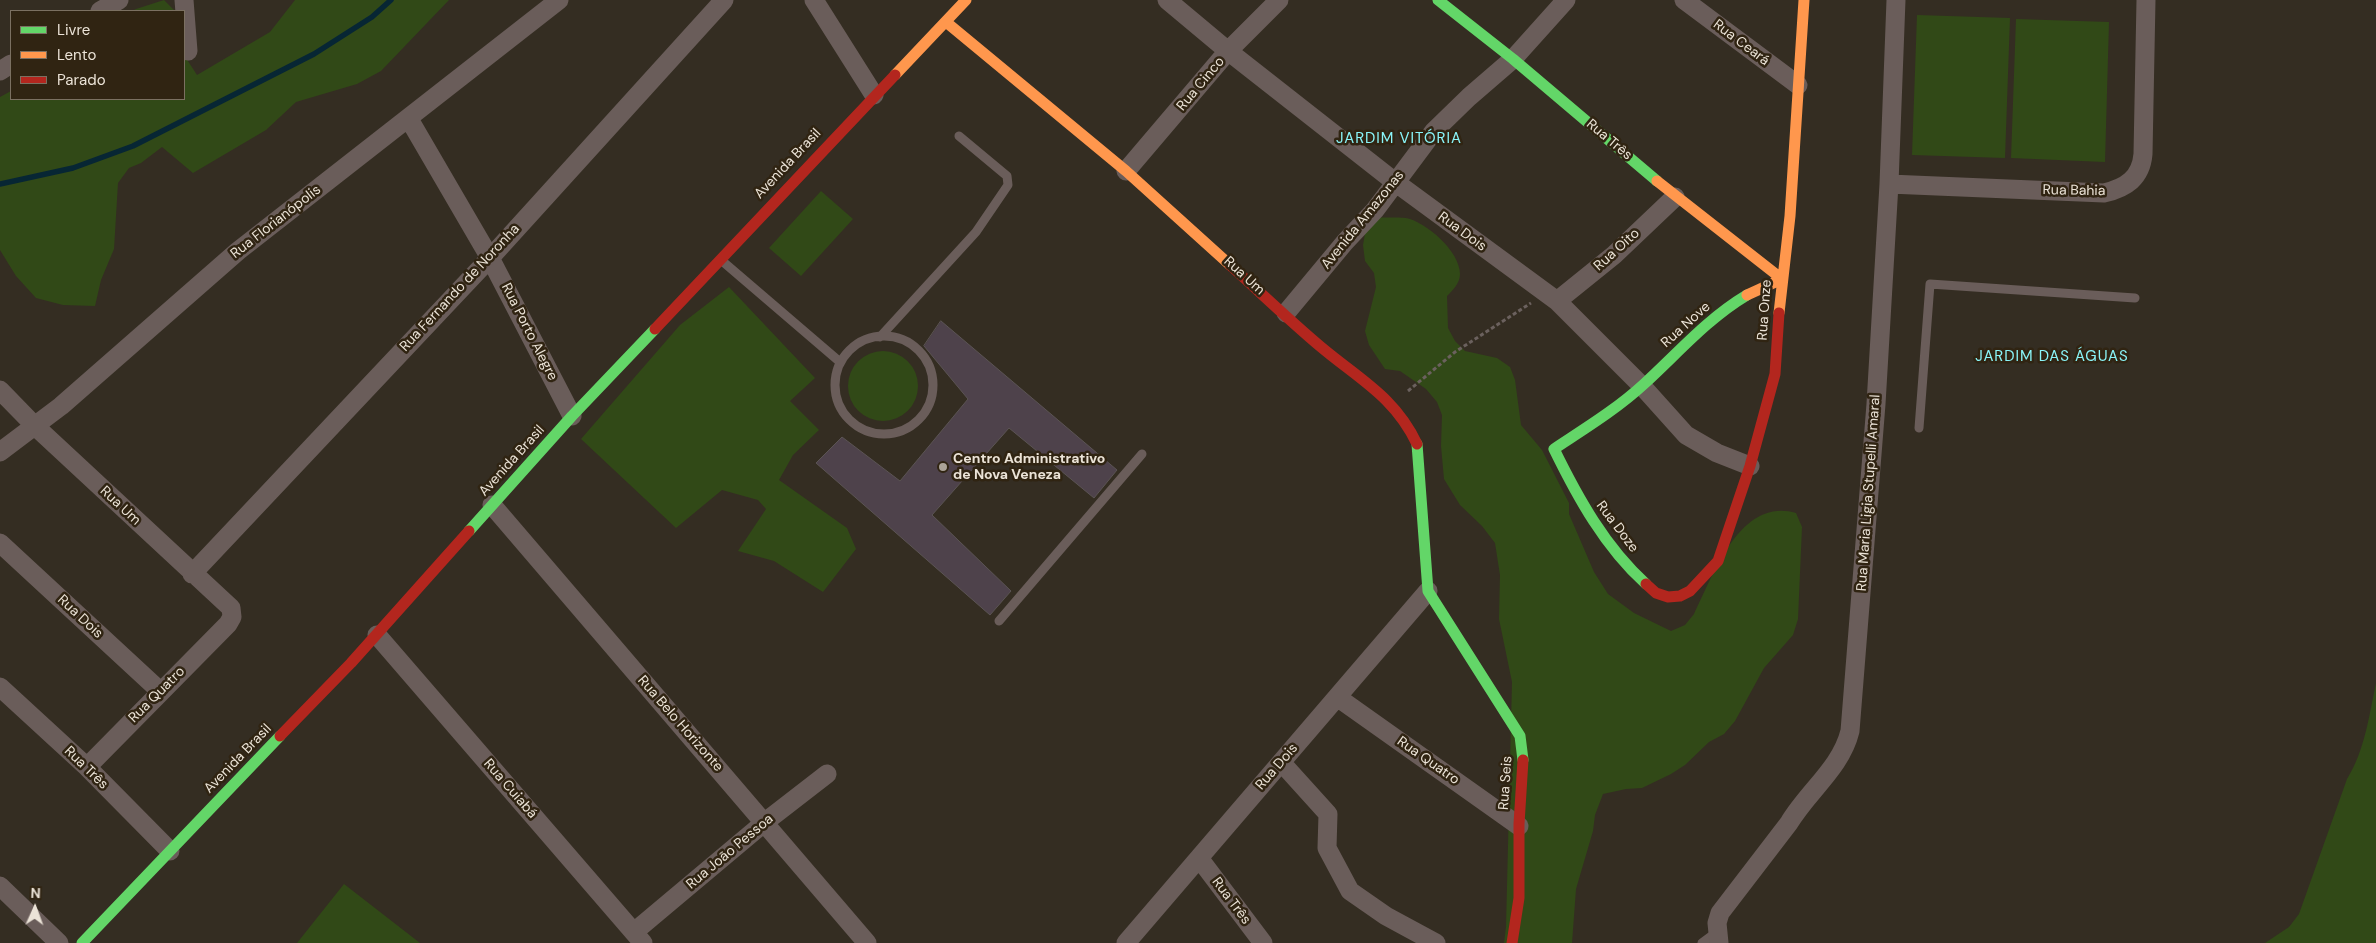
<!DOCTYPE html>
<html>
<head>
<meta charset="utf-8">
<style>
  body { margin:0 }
  #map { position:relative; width:2376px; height:943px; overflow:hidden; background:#342d22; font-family:"DM Sans",sans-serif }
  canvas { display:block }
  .legend { position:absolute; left:10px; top:10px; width:175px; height:90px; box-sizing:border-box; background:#302412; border:1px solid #7b7061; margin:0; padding:6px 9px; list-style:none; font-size:15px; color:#ebe3d7 }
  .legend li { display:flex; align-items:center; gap:10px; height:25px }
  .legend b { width:25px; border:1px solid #7b7061 }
  .north { position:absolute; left:10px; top:883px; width:50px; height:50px; -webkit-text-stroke:4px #302412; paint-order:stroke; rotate:2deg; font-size:14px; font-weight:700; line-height:20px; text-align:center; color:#ebe3d7 }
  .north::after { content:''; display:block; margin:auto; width:18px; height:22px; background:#ebe3d7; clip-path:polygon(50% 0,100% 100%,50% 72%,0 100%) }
</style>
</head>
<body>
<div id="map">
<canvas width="2376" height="943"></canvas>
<ul class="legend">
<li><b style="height:6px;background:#63d668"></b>Livre</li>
<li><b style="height:6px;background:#ff974d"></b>Lento</li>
<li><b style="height:6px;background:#b3261e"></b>Parado</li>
</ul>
<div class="north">N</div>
</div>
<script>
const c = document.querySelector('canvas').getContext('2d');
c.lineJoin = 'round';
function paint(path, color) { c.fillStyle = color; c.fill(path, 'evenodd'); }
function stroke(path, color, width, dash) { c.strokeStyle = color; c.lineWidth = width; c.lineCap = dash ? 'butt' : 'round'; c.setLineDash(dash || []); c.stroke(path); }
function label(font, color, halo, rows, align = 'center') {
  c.font = font + ' "DM Sans",sans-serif'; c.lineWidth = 5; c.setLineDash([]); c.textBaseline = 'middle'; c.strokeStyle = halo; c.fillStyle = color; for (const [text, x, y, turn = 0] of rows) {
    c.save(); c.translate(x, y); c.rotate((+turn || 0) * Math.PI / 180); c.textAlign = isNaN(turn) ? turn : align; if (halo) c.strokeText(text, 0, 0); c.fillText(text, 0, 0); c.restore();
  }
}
const green = new Path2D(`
  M164 0 175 11H132L136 9Z
  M295 0H449L381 71 357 84 296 102 266 130 193 173 162 147 141 163 129 168 118 183 114 249 101 280 95 306 63 305 36 298 16 276 0 250V97L11 91V99H184V49L186 58 197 75 270 32Z
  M1917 15 2010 18 2005 158 1912 155Z
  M2016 19 2109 22 2105 162 2011 158Z
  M821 191 853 219 801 276 769 248Z
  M1375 217C1385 218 1396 217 1406 218 1426 222 1460 251 1460 274 1460 283 1453 290 1447 296L1448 328 1455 341 1465 351 1497 358 1510 367 1515 380 1521 425 1542 450 1569 503V514L1594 572 1608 594 1634 613 1671 631 1685 625 1694 614C1714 574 1740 497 1796 513L1802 527 1798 619 1793 635 1764 668 1735 721 1724 734 1709 742 1685 765 1671 774 1642 788 1626 789 1603 794 1595 815 1593 831 1576 889 1572 943H1504L1506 927 1512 682 1499 619 1500 575 1495 543 1482 526 1460 505 1444 479 1441 446 1442 415 1437 402 1426 389 1400 371 1385 369 1369 345 1365 331 1376 287 1374 273 1365 261 1363 245 1366 228Z
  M729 287 815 378 790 401 819 430 793 455 779 480 847 528 856 549 823 592 774 561 738 551 766 509 758 500 722 490 676 528 581 439 680 325Z
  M848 386a35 35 0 1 1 70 0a35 35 0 1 1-70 0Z
  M2376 683V943H2265L2289 927 2299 914 2347 779C2365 750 2369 716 2376 683Z
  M344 884 420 943H297Z`);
const stream = new Path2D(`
  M0 184 73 168 133 146 314 54 372 17 391 0`);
const building = new Path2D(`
  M941 321 1117 470 1094 498 1009 428 932 515 1011 591 990 615 816 463 842 437 900 481 968 399 924 346Z`);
const path = new Path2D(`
  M1408 391 1455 352 1531 303`);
const lane = new Path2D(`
  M721 260 840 362
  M835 385a49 49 0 1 1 98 0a49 49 0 1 1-98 0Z
  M880 337 976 232 1008 185 1007 176 959 136
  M1919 428 1930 284 2135 298
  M999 621 1142 454
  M1702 943 1717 932`);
const street = new Path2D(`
  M184 0 188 51
  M814 0 874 95
  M1167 0 1228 51 1395 182 1557 301 1642 386 1686 435 1717 453 1750 466
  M1684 0 1798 85
  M100 11 119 0
  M0 71 11 64
  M409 119 490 258 572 416
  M1126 171 1228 51 1279 0
  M1889 184 2104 193C2126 188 2141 178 2143 154L2146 0
  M1557 301 1614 255 1675 197
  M1286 313 1345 242 1375 210 1434 131 1469 97 1513 59 1566 0
  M0 390 35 426 231 608 232 617 228 624 87 767
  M0 452 61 406 238 251 559 0
  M492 505 867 943
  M0 543 160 691
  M192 574 490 258 724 0
  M377 635 643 943
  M0 687 87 767 170 851
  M1337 697 1519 826
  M1281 762 1328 814 1327 848 1350 891 1386 916 1436 943
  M1199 858 1263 943
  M0 886 59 943
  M634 932 765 822 827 774
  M1126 943 1428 591
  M1719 943 1717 923 1720 913 1789 823C1808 791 1841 768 1850 731L1876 404 1889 184 1896 0`);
const fast = new Path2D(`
  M1438 0 1513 59 1657 181
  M1417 444 1428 591 1520 736 1523 760
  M469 531 572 416 655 329
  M1646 584C1605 547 1578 498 1554 449 1584 429 1617 409 1644 384 1678 353 1707 319 1747 295
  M82 943 280 736`);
const slow = new Path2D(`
  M946 22 1126 171 1230 265
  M895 75 966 0
  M1657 181 1782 279 1747 295
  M1779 313 1790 216 1804 0`);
const jam = new Path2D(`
  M1230 265C1260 292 1290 321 1321 347 1359 379 1395 397 1417 444
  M655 329 895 75
  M1646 584 1656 593 1668 597 1680 596 1690 591 1718 561 1750 466 1775 374 1779 313
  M280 736 351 663 469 531
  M1512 943 1519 898V824L1523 760`);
const markers = [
  [943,467,5,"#aba398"]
];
const streetNames = [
  ["Rua Ceará",1741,43,37],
  ["Rua Cinco",1201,84,-50],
  ["Rua Três",1609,140,40],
  ["Avenida Brasil",788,164,-47],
  ["Rua Bahia",2074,191,1],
  ["Avenida Amazonas",1363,220,-51],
  ["Rua Florianópolis",276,222,-38],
  ["Rua Dois",1462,232,36],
  ["Rua Oito",1617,250,-42],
  ["Rua Um",1244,276,42],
  ["Rua Fernando de Noronha",460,288,-47],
  ["Rua Onze",1765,310,-86],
  ["Rua Nove",1686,325,-42],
  ["Rua Porto Alegre",529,332,63],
  ["Avenida Brasil",512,461,-48],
  ["Rua Maria Ligia Stupelli Amaral",1869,493,-86],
  ["Rua Um",120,506,43],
  ["Rua Doze",1617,527,53],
  ["Rua Dois",80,617,43],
  ["Rua Quatro",157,695,-45],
  ["Rua Belo Horizonte",680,724,49],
  ["Avenida Brasil",238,759,-46],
  ["Rua Quatro",1428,761,35],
  ["Rua Dois",1277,767,-49],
  ["Rua Três",86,768,44],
  ["Rua Seis",1506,783,-86],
  ["Rua Cuiabá",510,789,49],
  ["Rua João Pessoa",730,852,-40],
  ["Rua Três",1231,901,53]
];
const poiNames = [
  ["Centro Administrativo",953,459],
  ["de Nova Veneza",953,475]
];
const neighbourhoodNames = [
  ["JARDIM VITÓRIA",1399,139],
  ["JARDIM DAS ÁGUAS",2052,357]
];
paint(green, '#314917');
stroke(stream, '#072634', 5.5);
paint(building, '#4e424b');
stroke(building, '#5b5454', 1);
stroke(path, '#6b615e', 3, [4, 2.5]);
stroke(lane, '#6a5d5a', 9);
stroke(street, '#6a5d5a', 19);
stroke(fast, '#63d668', 11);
stroke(slow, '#ff974d', 11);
stroke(jam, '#b3261e', 11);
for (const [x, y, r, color] of markers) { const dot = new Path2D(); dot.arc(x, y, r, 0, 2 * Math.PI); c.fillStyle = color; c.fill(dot); stroke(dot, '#302412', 2); }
label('14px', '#ebe3d7', '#302412', streetNames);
label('bold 14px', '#ebe3d7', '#302412', poiNames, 'left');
c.letterSpacing = '1px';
label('15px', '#8af5f9', '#302412', neighbourhoodNames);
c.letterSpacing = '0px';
</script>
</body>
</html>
